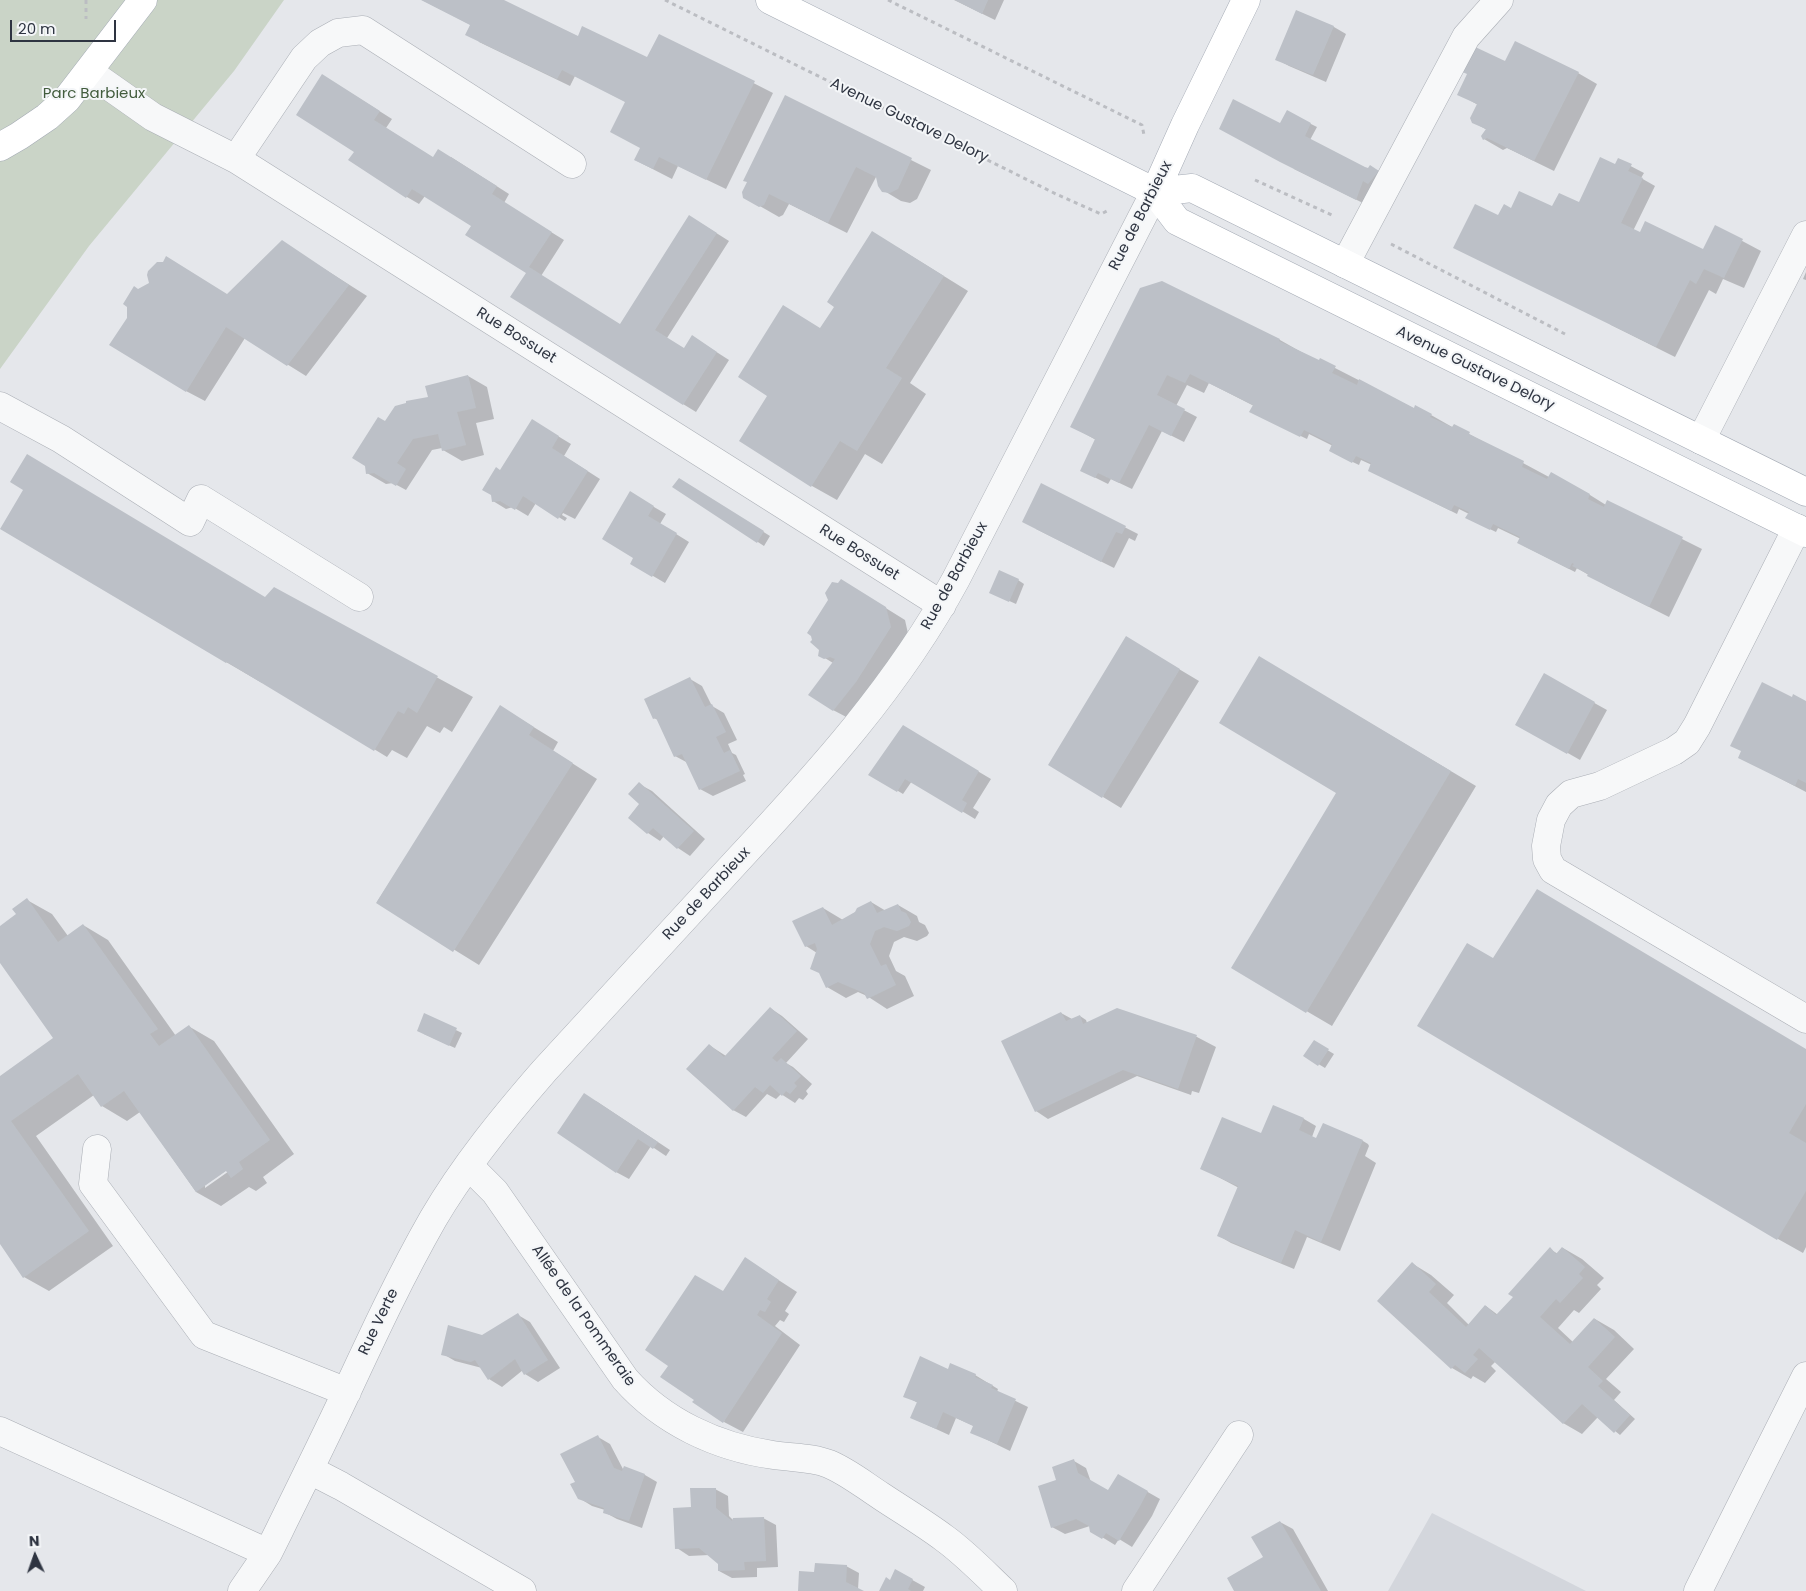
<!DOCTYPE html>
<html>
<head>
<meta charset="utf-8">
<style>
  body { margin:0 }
  #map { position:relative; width:1806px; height:1591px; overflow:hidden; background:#e5e7eb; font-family:Poppins,sans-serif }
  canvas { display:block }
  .north { position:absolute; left:10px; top:1531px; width:50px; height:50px; -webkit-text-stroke:4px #f4f6f8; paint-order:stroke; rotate:357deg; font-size:14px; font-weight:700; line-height:20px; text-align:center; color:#2e3441 }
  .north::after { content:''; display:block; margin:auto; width:18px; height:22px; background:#2e3441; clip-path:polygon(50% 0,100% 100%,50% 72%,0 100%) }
  .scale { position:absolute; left:10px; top:20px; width:106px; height:22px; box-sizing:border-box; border:2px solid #2e3441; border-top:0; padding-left:6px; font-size:15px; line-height:18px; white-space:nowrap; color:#2e3441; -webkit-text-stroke:4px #f4f6f8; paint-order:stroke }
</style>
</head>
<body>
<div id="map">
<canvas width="1806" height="1591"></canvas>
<div class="north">N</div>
<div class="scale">20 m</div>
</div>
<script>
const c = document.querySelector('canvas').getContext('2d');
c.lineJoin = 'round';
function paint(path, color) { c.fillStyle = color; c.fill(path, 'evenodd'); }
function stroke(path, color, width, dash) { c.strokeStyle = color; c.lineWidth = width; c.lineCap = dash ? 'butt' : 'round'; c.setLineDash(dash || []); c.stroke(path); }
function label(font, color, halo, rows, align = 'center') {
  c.font = font + ' Poppins,sans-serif'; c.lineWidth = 4; c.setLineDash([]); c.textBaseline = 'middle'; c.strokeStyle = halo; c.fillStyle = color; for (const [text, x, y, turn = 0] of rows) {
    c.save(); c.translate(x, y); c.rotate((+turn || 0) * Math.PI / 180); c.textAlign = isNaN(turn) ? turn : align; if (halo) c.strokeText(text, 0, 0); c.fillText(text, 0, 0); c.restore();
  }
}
const built = new Path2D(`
  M1432 1513 1586 1591H1388Z`);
const green = new Path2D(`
  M0 0H284L234 71 89 246 0 369Z`);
const shadow = new Path2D(`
  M422 0H502L579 37 648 59 659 35 773 93 726 189 678 166 672 179 635 160 641 148 626 102 575 76 570 86 479 42 471 25Z
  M954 0H1004L995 20Z
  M1297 11 1334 27 1346 34 1326 82 1289 66 1276 59Z
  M1505 63 1578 73 1597 84 1554 171 1507 148 1503 150 1484 139 1487 130 1473 122 1478 105 1459 94Z
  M335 83 392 119 386 128 433 158 451 157 509 194 504 203 564 240 541 276 621 326 702 224 729 241 667 338 684 350 704 344 729 360 696 412 683 404 473 226 425 196 419 204 407 197 356 151Z
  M785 97 931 170 917 199 910 203 901 201 881 189 878 178 876 177 847 233 789 204 783 215 779 217 744 197Z
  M1287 112 1317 127 1310 140 1369 170 1370 166 1384 175 1369 206 1294 169 1281 125Z
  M1619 160 1644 173 1641 178 1655 186 1633 231 1640 234 1704 250 1716 227 1761 251 1744 288 1723 279 1716 294 1709 290 1675 357 1611 325 1499 217 1511 209 1552 208 1579 204 1616 166Z
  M282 242 367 296 306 376 245 338 205 401 186 391 128 318 139 290 228 295Z
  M897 247 968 291 910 383 926 394 882 464 865 454 837 500 812 486 768 396 821 329Z
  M1806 272V280L1803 279Z
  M1161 282 1280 340 1319 362 1320 360 1335 368 1415 409 1431 415 1454 428V426L1469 434 1549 477 1590 495 1606 505 1608 502 1702 549 1669 617 1607 586 1577 568 1575 572 1524 546 1521 539 1498 528 1496 532 1473 521 1469 514 1459 509 1457 514 1375 473 1372 465 1361 460 1359 465 1336 454 1333 446 1309 434 1307 439 1257 415 1254 406 1209 383 1204 393 1187 385 1176 406 1197 417 1184 442 1162 431 1132 489 1111 479 1108 484 1094 477 1096 440 1071 426Z
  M468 376 487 387 494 419 476 423 484 455 462 461 443 450 442 448 432 450 406 490 393 483 386 484 367 473 386 422Z
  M533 421 571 444 564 456 600 479 575 519 563 513 562 515 567 518 565 521 536 503 528 516 513 507 506 509 493 501 501 472Z
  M679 479 770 536 764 546 674 487Z
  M1042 485 1138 534 1135 541 1129 538 1114 568 1036 529Z
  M630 493 666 514 660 524 689 542 665 583 631 563 635 557Z
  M1018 580 1024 584 1016 604 996 595Z
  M839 585 860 592 905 620 909 638 852 720 833 710V663L820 655Z
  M274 589 473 697 452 732 444 727 440 733 427 726 407 758 392 750 387 757 262 681V683L226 662 266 598Z
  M1127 638 1199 681 1121 808 1103 797Z
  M1284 672 1476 786 1332 1026 1233 968 1338 792Z
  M1544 675 1607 710 1580 760 1517 724Z
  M690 679 702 686 712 706 724 713 737 740 728 744 732 753 736 755 745 774 743 775 746 781 713 796 700 789 688 763 675 756 658 720 654 718Z
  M1792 698 1806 702V792L1739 757Z
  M501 707 558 742 553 751 597 779 479 965 377 902Z
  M903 727 991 779 973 808 979 812 975 819 912 781 903 794 870 774Z
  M639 784 652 791 705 839 690 856 678 848 664 836 660 841 648 833 630 817 641 804Z
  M27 900 52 914 68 936 83 925 108 940 176 1036 190 1027 214 1041 294 1154 263 1177 267 1183 256 1191 249 1187 221 1206 196 1192 140 1112 127 1121 102 1106 94 1095 36 1136 113 1246 49 1291 24 1277 0 1242V1078L55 1039 0 961V927L18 915ZM231 1167 232 1169 205 1188V1185Z
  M871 902 886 911 898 905 917 916 919 922 925 925 929 933 927 936 917 941 904 937 894 942 889 956 896 971 905 976 914 996 887 1009 867 996 858 992 846 998 827 987 821 974 817 953 806 946 823 908 843 920Z
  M1493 960 1806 1050V1247L1803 1253 1778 1239Z
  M770 1008 782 1016 808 1039 786 1063 793 1067 812 1084 806 1091 808 1094 803 1100 799 1098 795 1103 781 1094 776 1099 767 1094 746 1117 733 1110 709 1045 726 1056Z
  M1117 1009 1197 1037 1216 1047 1199 1093 1192 1091 1191 1095 1137 1076 1048 1119 1036 1111 1061 1013 1072 1019 1080 1016 1086 1020 1087 1023Z
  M425 1015 462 1033 455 1048 424 1034Z
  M1314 1042 1334 1054 1325 1068 1305 1056Z
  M596 1101 670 1150 666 1156 651 1146 629 1179 616 1172Z
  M1273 1106 1304 1119 1316 1126 1312 1137 1316 1139 1363 1141 1368 1144 1369 1146 1365 1156 1376 1163 1340 1251 1307 1237 1294 1269 1231 1243 1219 1236 1239 1188 1201 1168 1266 1137Z
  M1563 1248 1582 1259 1604 1278 1597 1285 1601 1289 1579 1313 1574 1310 1558 1328 1574 1343 1595 1319 1614 1330 1634 1349 1606 1379 1621 1392 1614 1400 1635 1419 1620 1435 1598 1417 1582 1434 1563 1423 1496 1361 1491 1366 1496 1371 1485 1383 1473 1376 1471 1379 1452 1368 1413 1264 1431 1275 1454 1295 1447 1303 1469 1325 1486 1306 1498 1315 1514 1297 1550 1249 1558 1254Z
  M746 1259 797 1292 785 1311 789 1314 784 1322 780 1320 775 1326 800 1345 743 1432 724 1422Z
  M518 1315 530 1322 560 1368 538 1382 525 1374 523 1370 502 1387 489 1379 482 1368 455 1361 443 1354 482 1337Z
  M949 1370 975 1375 998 1389 997 1392 1028 1407 1010 1451 971 1432 974 1426 956 1418 949 1435 912 1418 918 1403 905 1396Z
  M598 1437 610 1444 624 1471V1467L645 1475 657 1482 642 1528 617 1519 604 1512 605 1510 592 1506 579 1498 576 1483Z
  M1074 1461 1086 1468 1091 1482 1108 1492 1118 1475 1160 1499 1152 1516 1132 1547 1119 1539 1115 1545 1092 1531 1090 1526 1065 1534 1052 1527 1057 1481Z
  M715 1489 728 1496 729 1516 733 1520 763 1518 776 1525 778 1567 757 1568V1577L732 1578 719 1571V1563L709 1555 689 1556 677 1548 692 1508Z
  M1280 1522 1293 1529 1328 1591H1235L1265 1558Z
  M846 1566 859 1573 858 1589 861 1591H800L814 1573Z
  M896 1571 925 1587 923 1591H880L891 1581Z`);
const building = new Path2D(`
  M421 0H504L578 36 582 26 647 57 659 34 755 81 706 180 659 157 653 169 634 160 640 148 610 132 625 102 562 70 557 79 465 35 470 25Z
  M955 0H988L982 14Z
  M1296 10 1334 26 1313 75 1275 60Z
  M1515 41 1579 72 1534 161 1487 138 1483 140 1481 136 1486 129 1472 123 1470 118 1477 104 1457 95 1467 74 1458 70 1471 45 1505 61Z
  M322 74 380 111 374 120 433 157 438 149 497 186 492 194 552 232 529 267 620 324 689 215 717 233 655 330 684 348 692 335 717 352 683 405 510 297 526 273 465 235 471 226 412 189 406 198 348 160 354 152 296 115Z
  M785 95 912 158 898 189 890 193 882 192 878 186 876 177 856 167 828 223 769 194 764 205 759 207 743 198 742 192 747 182 743 181Z
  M1233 99 1280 123 1287 110 1311 123 1305 136 1365 167 1368 168 1370 165 1379 171 1368 184 1363 181 1356 200 1280 162 1219 129Z
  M1600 157 1615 164 1618 158 1632 164 1628 171 1643 178 1621 223 1640 232 1645 221 1703 249 1715 225 1743 239 1724 278 1704 269 1696 284 1690 280 1656 347 1453 248 1475 204 1498 215 1504 204 1511 208 1519 191 1552 206 1559 193 1579 202Z
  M872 231 944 276 886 368 902 378 857 451 840 441 811 487 739 441 767 396 738 377 783 305 820 328 834 307 827 302Z
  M282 240 349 285 287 366 226 327 186 392 109 345 127 318V307L123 304 134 286 138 289 149 283 147 275 148 271 157 262H163L166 256 227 294Z
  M1162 281 1280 339 1279 341 1319 360 1320 358 1336 366 1332 373 1357 385 1359 379 1414 408 1415 405 1432 414 1430 417 1452 427 1454 424 1470 432 1469 434 1524 461 1522 467 1547 479 1551 472 1590 494 1588 499 1604 507 1607 500 1683 537 1649 607 1587 576 1588 574 1572 566 1574 564 1572 563 1569 569 1517 543 1520 537 1493 524 1490 530 1465 518 1469 512 1454 505 1451 511 1368 471 1371 463 1356 456 1352 463 1329 451 1332 444 1304 430 1300 437 1249 412 1253 405 1190 374 1185 383 1167 375 1157 395 1185 409 1171 436 1149 425 1119 483 1098 473 1095 478 1080 471 1095 439 1070 427 1140 288Z
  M468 375 476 408 457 412 466 445 442 451 438 434 413 439 397 463 406 469 396 486 374 473 366 474 365 466 352 458 378 417 385 421 395 406 406 403V401L428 397 425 386Z
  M532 419 559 436 552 448 588 471 558 519 523 496 515 510 500 501 492 502 491 495 482 490 496 467 500 470Z
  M27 454 265 597 274 587 438 676 417 713 408 707 404 714 398 711 374 751 227 662 226 663 0 529 23 490 10 482Z
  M679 478 764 531 757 543 672 487Z
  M1041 483 1126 526 1122 534 1116 532 1101 562 1022 522Z
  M630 491 654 506 648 516 677 533 652 577 630 564 633 558 602 539Z
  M999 570 1019 579 1009 602 989 593Z
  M841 579 886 607 891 627 856 682 833 711 808 695 835 659 830 657 824 659 818 656 819 650 810 642 812 640 811 636 807 633 828 600 825 593 832 582 838 583Z
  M1126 636 1180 669 1102 798 1048 765Z
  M1259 656 1451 771 1306 1013 1231 968 1336 793 1219 723Z
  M1544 673 1595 702 1567 754 1515 725Z
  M690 677 705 707 712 704 726 732 716 737 724 753 730 750 740 771 699 790 682 754 674 757 656 718 653 719 644 699Z
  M1762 682 1792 697 1793 694 1806 701V783L1798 779 1795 786 1738 758 1741 751 1730 746Z
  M500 705 534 727 529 735 573 763 453 952 376 903Z
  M903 725 979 771 962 800 967 803 962 813 905 779 897 792 868 775Z
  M639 782 694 831 677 849 653 828 647 834 628 818 639 804 628 794Z
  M1537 889 1806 1049V1104L1789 1133 1806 1143V1191L1777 1240 1417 1026 1467 943 1493 958Z
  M27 898 58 942 83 924 158 1029 150 1034 159 1046 189 1025 270 1140 239 1162 243 1169 231 1178 226 1171 196 1192 124 1091 101 1107 78 1074 11 1121 89 1231 23 1278 0 1244V1076L53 1038 0 963V926L16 914 12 909Z
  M871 901 877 913 898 904 901 911 906 913 911 922 909 926 897 931 884 927 875 931 870 944 881 966 886 964 896 985 867 999 864 993 838 982 826 988 819 973 810 969 817 949 815 943 805 947 792 921 823 907 832 925 855 912 857 908Z
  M770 1007 797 1031 772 1058 777 1062 781 1058 801 1076 794 1083 797 1086 790 1094 786 1091 782 1096 770 1085 763 1093 755 1087 733 1111 686 1069 709 1044 724 1057Z
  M1117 1008 1197 1035 1178 1089 1123 1070 1035 1112 1001 1041 1061 1012 1066 1021 1080 1015 1083 1024Z
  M424 1013 457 1028 449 1046 417 1031Z
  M1314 1040 1329 1049 1318 1066 1303 1056Z
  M584 1093 658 1142 653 1149 638 1139 616 1173 557 1133Z
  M1273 1105 1304 1118 1299 1130 1316 1138 1323 1123 1363 1140 1321 1242 1295 1230 1281 1263 1217 1236 1238 1186 1200 1169 1222 1117 1261 1133Z
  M1550 1247 1556 1254 1562 1247 1585 1267 1579 1274 1583 1278 1560 1303 1556 1299 1540 1317 1570 1344 1594 1318 1615 1337 1588 1367 1603 1381 1598 1386 1630 1415 1614 1433 1582 1404 1563 1424 1479 1348 1473 1355 1478 1359 1465 1373 1455 1365 1451 1369 1377 1301 1412 1262 1436 1284 1429 1292 1466 1327 1485 1305 1496 1315 1513 1297 1508 1294Z
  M745 1257 779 1280 767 1299 771 1302 765 1312 760 1310 757 1315 782 1333 723 1423 692 1402 694 1400 660 1377 668 1366 645 1350 695 1275 723 1291Z
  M518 1313 548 1360 524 1375 515 1359 488 1380 475 1360 471 1362 441 1355 448 1325 482 1335Z
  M920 1356 948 1369 950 1363 976 1374 975 1377 993 1385 991 1388 1016 1399 997 1444 970 1433 973 1426 943 1412 936 1429 910 1418 917 1402 903 1397Z
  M598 1435 614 1468 622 1471 624 1466 645 1474 629 1521 603 1513 604 1508 578 1499 570 1484 575 1482 560 1454Z
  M1074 1459 1078 1473 1108 1490 1118 1474 1148 1491 1139 1508 1119 1541 1106 1533 1102 1539 1090 1532 1089 1526 1076 1519 1051 1528 1038 1486 1056 1480 1052 1467Z
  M690 1488H716V1508L732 1521 733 1518 764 1517 766 1561 744 1562 745 1570 718 1571V1564L699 1548 675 1549 673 1508 691 1507Z
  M1280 1521 1321 1591H1234L1227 1578 1263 1557 1251 1537Z
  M815 1563 847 1565 846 1582 864 1591H798L799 1571 814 1572Z
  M895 1569 913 1579 908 1589 911 1591H879L886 1577 890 1580Z`);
const path = new Path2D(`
  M86 0V19
  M665 0 1056 194 1101 214 1107 211
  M888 0 1142 125 1144 135
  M1255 180 1334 216
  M1391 244 1565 334`);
const minor = new Path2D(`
  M89 72 153 117 236 159 942 605
  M236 159 304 58 320 43 338 33 363 30 572 164
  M1345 264 1466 37 1499 0
  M0 406 61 439 190 522 201 499 359 597
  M1701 440 1806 235
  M1797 528 1697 726 1687 742 1674 751 1600 786 1571 794 1559 805 1551 820 1546 846 1547 859 1553 870 1806 1019
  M97 1149 93 1184 204 1335 347 1392
  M469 1166 495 1192 625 1379C663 1422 717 1447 773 1455 792 1458 812 1457 829 1464 848 1472 864 1485 881 1496 902 1510 924 1523 944 1538 965 1553 984 1573 1003 1591
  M0 1431 268 1553
  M310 1470 341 1486 522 1591
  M242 1591 268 1553 279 1531C302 1484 325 1438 347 1391 374 1333 401 1275 433 1219 464 1166 504 1117 544 1071 608 1001 672 932 736 862 818 774 899 685 956 579L1155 192
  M1136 1591 1239 1435
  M1698 1591 1806 1376`);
const major = new Path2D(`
  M770 0 1155 192 1177 221 1806 533
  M0 147 19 136 47 117 67 99 143 0
  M1155 192 1192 188 1806 492
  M1155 192 1185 125 1246 0`);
const parkNames = [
  ["Parc Barbieux",94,94]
];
const streetNames = [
  ["Avenue Gustave Delory",909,121,26],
  ["Rue de Barbieux",1141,216,-63],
  ["Rue Bossuet",516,336,32],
  ["Avenue Gustave Delory",1475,369,26],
  ["Rue Bossuet",859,553,32],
  ["Rue de Barbieux",955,576,-61],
  ["Rue de Barbieux",707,894,-47],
  ["Allée de la Pommeraie",583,1316,55],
  ["Rue Verte",379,1322,-64]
];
paint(built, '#d3d6dc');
paint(green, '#cad4c7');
paint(shadow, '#0003');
paint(building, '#bcc0c7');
stroke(minor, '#aaaeb5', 29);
stroke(major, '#a5abb5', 29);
stroke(path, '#bbbdc2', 3, [4, 4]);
stroke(minor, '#f7f8f9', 28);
stroke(major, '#fff', 28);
label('15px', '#425c3d', '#f4f6f8', parkNames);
label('15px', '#2e3441', '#f4f6f8', streetNames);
</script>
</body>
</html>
